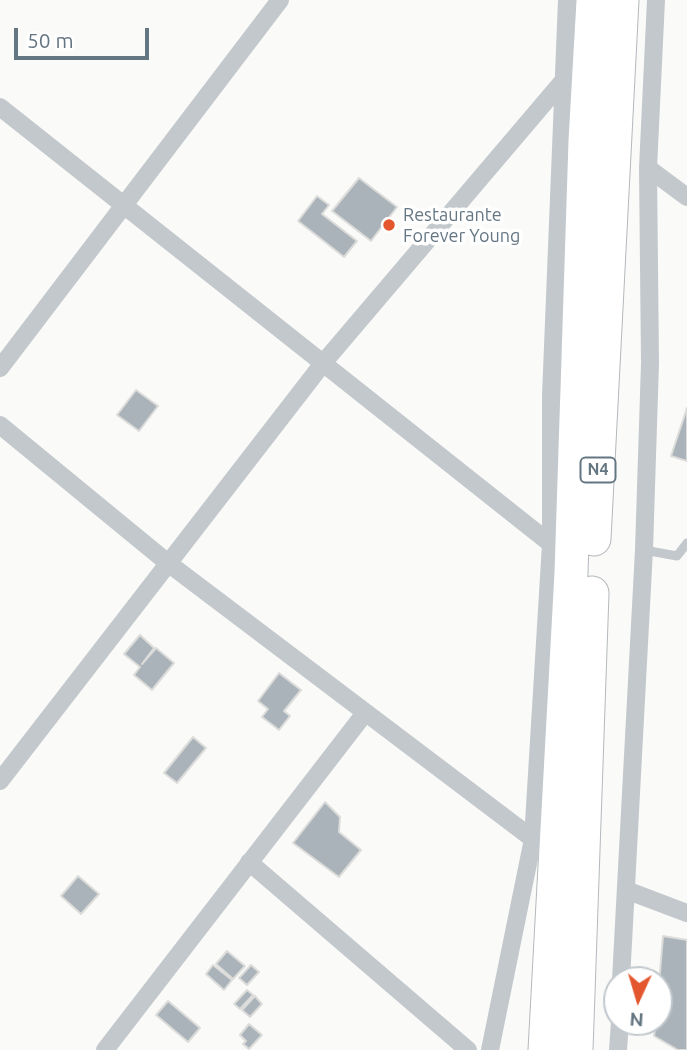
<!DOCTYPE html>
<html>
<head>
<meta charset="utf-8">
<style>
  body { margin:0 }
  #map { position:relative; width:687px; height:1050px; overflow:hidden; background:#fafaf8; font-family:Ubuntu,sans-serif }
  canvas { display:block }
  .north { position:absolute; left:603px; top:966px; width:70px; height:70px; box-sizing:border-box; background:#fff; border:2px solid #c1c8cd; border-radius:50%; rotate:184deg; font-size:19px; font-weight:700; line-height:28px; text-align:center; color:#657683 }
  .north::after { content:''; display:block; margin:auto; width:24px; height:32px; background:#e4572e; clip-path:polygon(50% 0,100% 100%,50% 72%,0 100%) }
  .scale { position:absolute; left:14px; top:28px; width:135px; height:32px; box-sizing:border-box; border:4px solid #657683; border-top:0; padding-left:9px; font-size:21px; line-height:24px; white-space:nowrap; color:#657683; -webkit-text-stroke:5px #fff; paint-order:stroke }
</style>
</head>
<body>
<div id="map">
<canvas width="687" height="1050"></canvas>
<div class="north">N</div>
<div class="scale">50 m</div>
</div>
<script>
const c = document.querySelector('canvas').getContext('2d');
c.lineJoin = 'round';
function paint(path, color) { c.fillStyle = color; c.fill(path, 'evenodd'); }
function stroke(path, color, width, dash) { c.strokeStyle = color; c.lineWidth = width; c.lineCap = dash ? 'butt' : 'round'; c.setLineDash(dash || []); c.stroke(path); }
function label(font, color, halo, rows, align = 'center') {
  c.font = font + ' Ubuntu,sans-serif'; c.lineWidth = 7; c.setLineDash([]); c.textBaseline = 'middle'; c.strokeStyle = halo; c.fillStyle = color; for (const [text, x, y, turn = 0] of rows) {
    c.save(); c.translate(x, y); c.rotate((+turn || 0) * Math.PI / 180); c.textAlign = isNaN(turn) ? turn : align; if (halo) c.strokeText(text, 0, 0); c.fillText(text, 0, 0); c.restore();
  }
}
const building = new Path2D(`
  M359 178 397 207 371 241 332 211Z
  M317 196 329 205 322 214 357 241 344 257 298 221Z
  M136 390 158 406 139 431 117 415Z
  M687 408V461L671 456Z
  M140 635 154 648 142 664 156 648 174 663 152 690 134 675 140 667 124 654Z
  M279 673 301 690 284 711 290 716 279 730 262 717 268 709 258 701Z
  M193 737 206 748 177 783 164 773Z
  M325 802 340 817 339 832 361 850 339 877 293 843Z
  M78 876 99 894 81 914 61 896Z
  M663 936 687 940V1050H678L654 1036 656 1022H659V984Z
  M227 951 245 966 233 979 216 964Z
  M213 965 232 980 224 990 206 974Z
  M251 965 259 972 247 985 239 978Z
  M247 990 253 995 240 1009 234 1004Z
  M255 996 262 1004 250 1017 242 1010Z
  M168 1001 200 1028 188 1042 156 1015Z
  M249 1024 262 1035 249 1049 243 1044 246 1041 240 1035Z`);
const lane = new Path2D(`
  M644 550 677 556 687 543`);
const street = new Path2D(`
  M0 107 551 544
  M648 168 687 197
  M0 368 280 0
  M0 425 168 563 533 839
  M0 781 324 362 563 81
  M249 862 468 1050
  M626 890 687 913
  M621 980 644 550 650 363 648 168 656 0
  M105 1050 365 713
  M490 1050 533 839 551 544V396L567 0
  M618 1050 620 1022`);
const highway = new Path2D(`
  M594 539 622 0
  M545 1050 571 573 585 141 593 0
  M576 1050 592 593`);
const markers = [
  [389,225,7,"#e4572e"]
];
const shields = [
  [598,470,35]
];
const shieldNames = [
  ["N4",598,470]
];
const poiNames = [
  ["Restaurante",403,215],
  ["Forever Young",403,236]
];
paint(building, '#aab3b9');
stroke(building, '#dcdcda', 2);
stroke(highway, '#b4b9bd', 35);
stroke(lane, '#c3c8cc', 9);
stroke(street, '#c3c8cc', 18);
stroke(highway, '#fff', 33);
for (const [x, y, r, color] of markers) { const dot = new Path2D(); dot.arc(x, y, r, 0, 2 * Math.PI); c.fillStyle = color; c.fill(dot); stroke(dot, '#fff', 2.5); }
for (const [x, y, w] of shields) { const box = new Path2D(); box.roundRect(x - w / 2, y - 12.5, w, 25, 5); c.fillStyle = '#fff'; c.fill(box); stroke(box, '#657683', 2); }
label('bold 16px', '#657683', null, shieldNames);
label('18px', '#657683', '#fff', poiNames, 'left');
</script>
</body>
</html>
